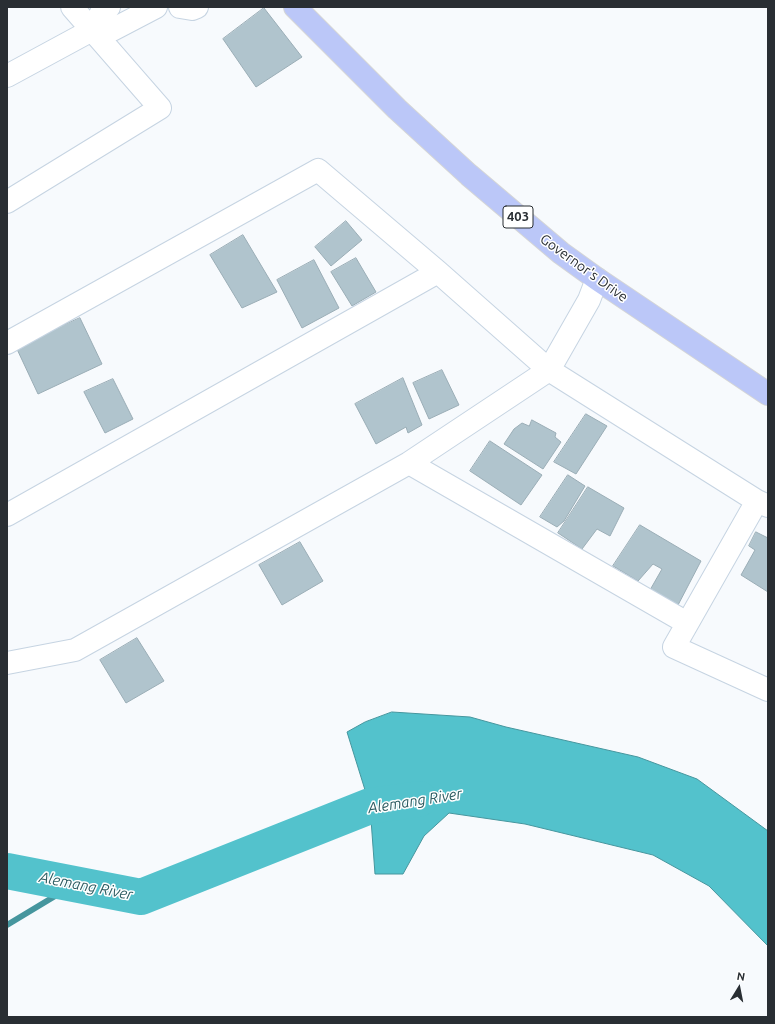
<!DOCTYPE html>
<html>
<head>
<meta charset="utf-8">
<style>
  body { margin:0 }
  #map { position:relative; width:775px; height:1024px; overflow:hidden; background:#f7fafd; font-family:Ubuntu,sans-serif }
  canvas { display:block }
  .frame { position:absolute; inset:0; border:8px solid #292e33; pointer-events:none }
  .north { position:absolute; left:719px; top:968px; width:40px; height:40px; -webkit-text-stroke:3px #fff; paint-order:stroke; rotate:10deg; font-size:11px; font-weight:700; line-height:16px; text-align:center; color:#292e33 }
  .north::after { content:''; display:block; margin:auto; width:14px; height:18px; background:#292e33; clip-path:polygon(50% 0,100% 100%,50% 72%,0 100%) }
</style>
</head>
<body>
<div id="map">
<canvas width="775" height="1024"></canvas>
<div class="frame"></div>
<div class="north">N</div>
</div>
<script>
const c = document.querySelector('canvas').getContext('2d');
c.lineJoin = 'round';
function paint(path, color) { c.fillStyle = color; c.fill(path, 'evenodd'); }
function stroke(path, color, width, dash) { c.strokeStyle = color; c.lineWidth = width; c.lineCap = dash ? 'butt' : 'round'; c.setLineDash(dash || []); c.stroke(path); }
function label(font, color, halo, rows, align = 'center') {
  c.font = font + ' Ubuntu,sans-serif'; c.lineWidth = 3; c.setLineDash([]); c.textBaseline = 'middle'; c.strokeStyle = halo; c.fillStyle = color; for (const [text, x, y, turn = 0] of rows) {
    c.save(); c.translate(x, y); c.rotate((+turn || 0) * Math.PI / 180); c.textAlign = isNaN(turn) ? turn : align; if (halo) c.strokeText(text, 0, 0); c.fillText(text, 0, 0); c.restore();
  }
}
const water = new Path2D(`
  M392 712 470 717 506 727 638 757 697 779 768 831V946L709 886 653 855 525 824 449 813 424 836 403 874H375L370 806 347 732 365 722Z`);
const stream = new Path2D(`
  M7 925 75 884`);
const river = new Path2D(`
  M7 871 141 897 370 806 419 799`);
const building = new Path2D(`
  M264 8 302 57 256 87 223 39Z
  M346 221 362 240 331 266 315 247Z
  M243 235 277 292 242 308 210 255Z
  M356 258 376 292 352 306 331 272Z
  M314 260 339 308 302 328 277 280Z
  M80 318 102 364 38 394 16 347Z
  M442 370 459 405 429 419 413 383Z
  M403 378 422 425 408 433 406 427 376 444 355 404Z
  M113 379 133 419 105 433 84 392Z
  M586 414 607 426 576 474 554 462Z
  M532 420 556 433 555 437 561 442 543 469 504 444 514 429 522 423 529 426Z
  M490 441 542 475 521 505 470 471Z
  M568 475 585 486 564 521 557 527 540 517Z
  M588 487 624 508 610 536 597 529 582 549 558 533Z
  M640 525 701 561 677 607 650 590 662 569 653 564 638 581 613 566Z
  M756 532 768 538V592L741 575 755 550 749 546Z
  M300 542 323 581 282 605 259 565Z
  M137 638 164 681 126 703 100 660Z`);
const minor = new Path2D(`
  M180 7 192 9 197 7
  M92 30 102 11 109 7
  M7 76 92 30H112L156 7
  M7 202 160 108 72 7
  M597 279 589 300 549 370 757 501 768 506
  M7 343 318 170 438 272 549 370 409 463 75 650 7 663
  M409 463 687 623
  M757 501 674 647 768 690
  M7 515 438 272`);
const primary = new Path2D(`
  M295 7 397 109 469 175 561 253 597 279 768 394`);
const shields = [
  [518,217,30]
];
const shieldNames = [
  ["403",518,217]
];
const streetNames = [
  ["Governor's Drive",584,268,36]
];
const waterNames = [
  ["Alemang River",415,801,-9],
  ["Alemang River",86,886,11]
];
paint(water, '#53c2cc');
stroke(water, '#46969e', 1);
stroke(stream, '#46969e', 6);
stroke(river, '#53c2cc', 36);
paint(building, '#b0c4cd');
stroke(building, '#9aadb6', 1);
stroke(minor, '#c6d4e2', 24);
stroke(primary, '#d4d5d6', 24);
stroke(minor, '#fff', 22);
stroke(primary, '#bbc7f8', 22);
for (const [x, y, w] of shields) { const box = new Path2D(); box.roundRect(x - w / 2, y - 11, w, 22, 3); c.fillStyle = '#fff'; c.fill(box); stroke(box, '#292e33', 1); }
label('bold 13px', '#292e33', null, shieldNames);
label('14px', '#292e33', '#fff', streetNames);
label('italic 15px', '#2f5e63', '#fff', waterNames);
</script>
</body>
</html>
